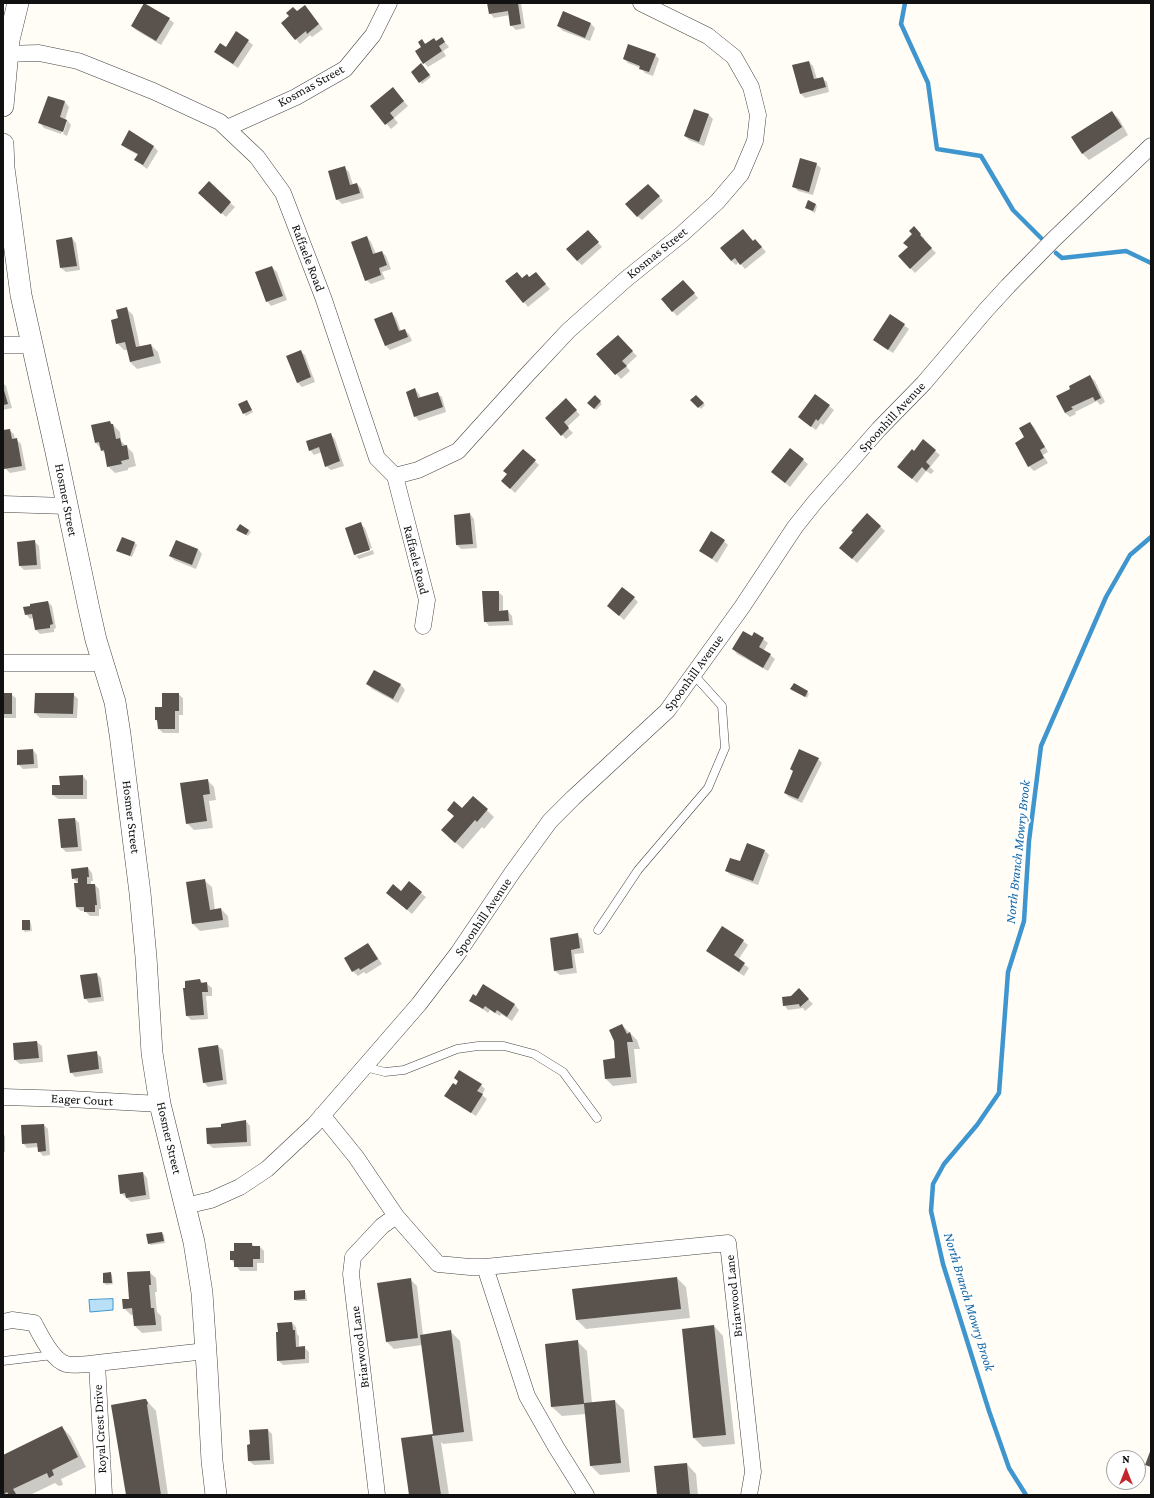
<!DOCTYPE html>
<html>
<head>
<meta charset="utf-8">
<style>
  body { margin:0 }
  #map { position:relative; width:1154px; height:1498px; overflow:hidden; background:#fffdf5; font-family:"Crimson Pro",serif }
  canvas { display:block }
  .frame { position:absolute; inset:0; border:4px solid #111; pointer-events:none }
  .north { position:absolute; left:1106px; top:1450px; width:40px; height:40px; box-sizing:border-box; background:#fff; border:1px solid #a0a0a0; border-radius:50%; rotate:0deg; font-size:11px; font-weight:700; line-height:16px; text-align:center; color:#111 }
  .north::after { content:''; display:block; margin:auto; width:14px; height:18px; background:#c4262e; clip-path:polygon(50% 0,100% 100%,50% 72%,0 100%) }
</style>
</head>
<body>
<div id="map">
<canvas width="1154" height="1498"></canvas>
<div class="frame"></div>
<div class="north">N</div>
</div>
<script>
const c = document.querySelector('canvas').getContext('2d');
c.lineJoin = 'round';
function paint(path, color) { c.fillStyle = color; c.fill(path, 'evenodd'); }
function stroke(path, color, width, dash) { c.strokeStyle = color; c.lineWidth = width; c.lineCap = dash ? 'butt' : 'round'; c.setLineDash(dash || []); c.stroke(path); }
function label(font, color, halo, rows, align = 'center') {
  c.font = font + ' "Crimson Pro",serif'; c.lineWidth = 4; c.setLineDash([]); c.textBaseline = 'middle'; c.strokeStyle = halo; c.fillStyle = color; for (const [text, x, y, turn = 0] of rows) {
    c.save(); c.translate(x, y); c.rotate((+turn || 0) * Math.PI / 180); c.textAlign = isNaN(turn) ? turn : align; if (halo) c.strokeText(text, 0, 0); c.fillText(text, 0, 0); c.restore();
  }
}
const water = new Path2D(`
  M113 1299V1310L90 1312 89 1300Z`);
const shadow = new Path2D(`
  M488 3H521L525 28 516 30 511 25 510 15 494 18 490 13Z
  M309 11 323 29 312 37 310 35 300 44 296 39 298 12Z
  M564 13 591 24 595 28 590 41 563 31 558 26Z
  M169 19 174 23 161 45 136 30 132 26Z
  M237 32 253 45 238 68 220 56Z
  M442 39 449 47 443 51 446 56 428 67 424 63 422 41 426 44 436 42Z
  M655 55 659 59 653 76 645 73 641 68 628 63 624 59Z
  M809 62 813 66 817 79 822 78 827 82 829 92 805 98 801 94Z
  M423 66 431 77 422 84 412 72Z
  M397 93 408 106 394 118 398 123 391 129 371 106Z
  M49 97 65 102 69 107 65 120H67L71 125 67 136 63 134 67 122H65L61 134 44 128 40 123Z
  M694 110 709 115 713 119 704 146 689 140 685 136Z
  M1112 112 1119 119 1128 135 1089 160 1082 153Z
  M129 132 154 147 158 151 147 169 135 160 138 155 127 149 122 145Z
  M816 164 821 168 813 195 798 191 794 187Z
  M345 168 349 172 353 185 357 184 361 188 364 198 342 204 337 199Z
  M653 189 663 201 642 220 637 216Z
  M199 193 230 203 235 207 226 217Z
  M815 204 817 206 815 213 806 208Z
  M914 228 925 239 923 240 936 253 915 273 899 256 909 247Z
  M592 236 602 247 582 265 577 261Z
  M367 237 371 242 376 254 382 252 386 256 391 269 382 272 385 279 371 284 366 280Z
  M72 238 76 243 80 270 66 272 61 268 57 240Z
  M753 242 759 244 766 252 745 269 739 262 736 265 731 261Z
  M272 267 277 272 287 300 271 306 267 301Z
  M540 278 550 289 528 307 506 281Z
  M688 286 698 298 677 316 662 299Z
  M126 308 133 315 140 347 151 345 158 352 161 363 137 369 130 362 128 350H124L117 343 119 319Z
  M392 313 396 318 401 331 404 330 409 334 412 341 390 350 385 345Z
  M904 325 909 329 893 353 879 344Z
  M622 341 637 356 626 366 630 371 621 379 598 354Z
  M300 351 305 355 315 382 302 387 297 382Z
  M1090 376 1095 381 1105 402 1100 405 1097 401 1075 412 1076 414 1070 417 1065 413 1071 389Z
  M3 383 6 386 12 408 3 410Z
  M415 389 419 394 421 398 437 393 442 397 446 412 419 421 415 416Z
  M815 395 834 410 823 425 821 423 816 430 804 421Z
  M595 396 602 404 596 410 589 403Z
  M696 396 705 405 701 409 692 400Z
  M566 399 580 415 567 427 573 433 566 439 546 418Z
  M248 403 253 412 246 416 239 404Z
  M110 422 120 432 121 441 133 453 136 466 128 468V470L115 473 108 466 106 455 96 443Z
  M1030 423 1034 427 1048 452 1043 455 1048 463 1034 471 1029 466 1016 443 1025 438Z
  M9 430 14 434 15 440 16 439 21 444 26 470 10 473 5 468 3 455V431Z
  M330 434 335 439 344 466 331 470 326 466 322 452 314 455 310 450Z
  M790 449 808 464 790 487 777 476Z
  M523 451 539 465 515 493 507 485Z
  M935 451 940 455 930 467 934 471 931 474 926 471 917 483 903 471 914 452Z
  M470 514 474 519 477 548 461 549 457 545Z
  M867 514 885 531 857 563 845 552Z
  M361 524 365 528 372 548 356 554V556L373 550 374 554 359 559 355 555Z
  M249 530 251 532 248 536 239 531Z
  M34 541 39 546 41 569 24 570 20 566Z
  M724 541 728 545 717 563 700 550Z
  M135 543 137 545 132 557 118 551Z
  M198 549 202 554 196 569 174 560 170 556Z
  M498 592 503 596V612L508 611 512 616 513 625 489 626 485 621Z
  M634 598 638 602 624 620 613 610Z
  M48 602 52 606 56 628 54 629V632L40 634 36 630 34 618 30 619 26 614Z
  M752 638 763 639 768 643 764 650 775 659 768 671 737 654 733 649Z
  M374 671 401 685 405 690 398 703 372 689 367 684Z
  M792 689 807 692 809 694 807 698Z
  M3 694H11L16 698V718H3Z
  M36 694H73L78 699 77 718H40L35 713Z
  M178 694 183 698V715H179V733H163L159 729 158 722 156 720 163 708Z
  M33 750 37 755 38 768 23 769 18 764Z
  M818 759 822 763 802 803 789 797 785 793Z
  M83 776 87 781V799H58L53 795Z
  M207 780 214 787 216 800 209 801 213 828 194 830 187 823Z
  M473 797 494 817 484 829 482 827 463 849 449 837 462 810Z
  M75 819 79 823 82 851 66 852 62 848Z
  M765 851 769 855 758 885 731 875 726 871Z
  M88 868 92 873 93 881H91V885H95L99 889 101 909H99V916H90L85 911H81L76 907 79 884 73 878Z
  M205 881 212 887 215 910 221 909 228 916 229 927 200 931 193 924Z
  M401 892 421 893 426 897 412 914 392 897Z
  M29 921 31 923 32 931 25 932 23 930Z
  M577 935 582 939 584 953 574 954 577 973 560 975 555 971 551 939Z
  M743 941 748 945 738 960 749 968 744 976 712 955 708 950Z
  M368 945 372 949 382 964 366 974 364 972 358 976 353 971Z
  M97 974 101 978 104 1001 89 1003 85 998Z
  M200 980 204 984H207L212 988V996H206L208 1019 191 1020 187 1016 184 989Z
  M484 986 515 1005 519 1010 512 1021 501 1014 500 1016 490 1010 488 1013 471 1000 476 997Z
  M799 990 813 1004 805 1011 803 1008 788 1010 784 1005Z
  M622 1025 637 1040 640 1049H634L637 1083 613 1086 606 1079 616 1059Z
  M37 1042 42 1046 43 1062 20 1064 15 1060Z
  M218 1046 223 1050 227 1084 208 1087 204 1082Z
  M96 1053 101 1057 103 1073 75 1077 71 1072Z
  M455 1078 481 1085 485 1089 482 1095 487 1099 476 1116 450 1100 446 1096 457 1086 459 1082Z
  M246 1121 250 1126 251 1146 213 1148 208 1144 222 1128Z
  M44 1125 48 1129 50 1155 43 1156 39 1151 38 1147 27 1148 23 1143Z
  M3 1134 5 1136V1152H3Z
  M143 1173 147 1178 150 1199 131 1202 121 1193Z
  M162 1233 164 1235 165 1243 151 1245 149 1243Z
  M252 1244 255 1247H260L264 1251V1263H257V1271H240L231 1259 235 1252Z
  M149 1272 156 1278 157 1292H155L157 1312 161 1316 162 1331 142 1333 135 1326 134 1315H131L124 1308Z
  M110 1273 112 1275 113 1284 106 1285 104 1283Z
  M677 1278 686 1287 690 1318 586 1329 577 1320 573 1289Z
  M410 1279 417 1286 423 1335 451 1332 460 1341 473 1441 443 1444 441 1442 449 1495H410L432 1435 434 1437 422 1345 394 1349 387 1342Z
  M304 1291 306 1293 307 1301H297L295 1299Z
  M292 1323 296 1327 297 1334 299 1336V1347H304L309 1352V1363L283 1365 278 1360 279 1333Z
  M714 1326 723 1336 735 1444 703 1447 694 1438 683 1330Z
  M577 1341 587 1351 592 1403 615 1401 624 1410 630 1472 600 1475 591 1466 586 1414 562 1416 552 1407Z
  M147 1401 156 1411 168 1495H127Z
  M62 1427 71 1437 86 1467 61 1479 63 1485 59 1486 55 1483 30 1495H3V1456Z
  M268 1430 272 1434 274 1464 254 1465 249 1461 251 1445Z
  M687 1464 696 1474 698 1495H658Z`);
const stream = new Path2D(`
  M905 3 901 24 928 83 937 149 981 156 1013 210 1041 238
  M1056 253 1062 258 1126 251 1151 263
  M1026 1495 1009 1468 989 1411 943 1264 931 1211 933 1184 944 1164 977 1125 999 1093 1008 972 1024 921 1029 841 1041 746 1106 597 1130 555 1151 537`);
const building = new Path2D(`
  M144 3 170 18 156 41 131 26Z
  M487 3H518L521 24 510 26 508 11 489 14Z
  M305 5 319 24 307 34 306 31 295 40 281 23 289 16 286 13 293 7 297 11Z
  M563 11 591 23 585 38 557 26Z
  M236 31 249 40 233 64 214 52 220 43 226 47Z
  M442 37 445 42 439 46 442 51 423 64 415 51 421 47 418 42 422 39 425 44 434 38 436 41Z
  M628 44 656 54 649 72 639 69 640 66 623 59Z
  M809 61 814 79 823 77 826 87 800 94 792 65Z
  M421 63 430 75 419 83 411 72Z
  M393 87 404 101 390 113 394 118 385 125 370 106Z
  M48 96 65 101 60 117 67 120 63 132 38 123Z
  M694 109 709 114 699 142 684 136Z
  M1112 111 1122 127 1082 154 1071 137Z
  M129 130 154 146 143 165 134 160 138 154 121 145Z
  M800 158 817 163 809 192 792 187Z
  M345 166 350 185 357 183 360 193 336 200 328 171Z
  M209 181 231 202 221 214 198 193Z
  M648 184 660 196 637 217 625 204Z
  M808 200 816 204 813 211 805 208Z
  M914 226 921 234 920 235 932 248 910 269 898 256 908 247 903 243 912 234 909 231Z
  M743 229 753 241 755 239 762 247 740 265 735 258 731 261 720 248Z
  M588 230 599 242 577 261 566 249Z
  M367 236 373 254 382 251 387 265 379 268 381 275 365 281 351 242Z
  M72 237 77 266 60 268 56 240Z
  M272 266 283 296 266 302 255 272Z
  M517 272 522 278 527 274 529 277 536 272 546 284 523 303 505 281Z
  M683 280 695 293 672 312 661 299Z
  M127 307 136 347 151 344 154 356 130 362 125 342 116 344 111 320 118 318 116 310Z
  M392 312 399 331 405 329 408 337 385 346 374 319Z
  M890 314 905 324 888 350 873 340Z
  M618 335 633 351 622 361 627 366 615 375 596 354Z
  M301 350 311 377 297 383 286 356Z
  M1090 375 1101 398 1095 401 1093 397 1071 407 1073 409 1065 413 1056 396 1070 389 1069 386Z
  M3 387 8 404 3 405Z
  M415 388 418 398 438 392 443 407 414 417 406 392Z
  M815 394 830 405 818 421 816 419 811 427 798 417Z
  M595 395 601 401 594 409 587 403Z
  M696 395 704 403 698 408 690 400Z
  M566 398 577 410 564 422 569 428 561 436 545 418Z
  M247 400 252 410 243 414 238 404Z
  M110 421 111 424H113L116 439 120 438 122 446 127 445 129 459 121 461 122 464 107 467 104 450 101 451 99 442 95 443 91 425Z
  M1030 422 1045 447 1040 450 1044 458 1028 467 1015 443 1024 437 1019 428Z
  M10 429 12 439 17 438 22 466 4 469 3 461V430Z
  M331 433 340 461 325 467 319 447 309 451 306 441Z
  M923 439 936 450 926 462 930 466 926 471 922 467 912 479 897 467 912 449 914 451Z
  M790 448 804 459 785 483 771 472Z
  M523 449 536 460 510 489 501 481 507 474 503 471Z
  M470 513 473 544 456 545 454 515Z
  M867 513 881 526 852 559 839 548 853 532 851 531Z
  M361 522 370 550 354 555 345 528Z
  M240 524 249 530 246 535 236 530Z
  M711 531 725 540 712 559 699 551Z
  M122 537 135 542 130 556 116 551Z
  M35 540 37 565 19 566 17 542Z
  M176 540 198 549 192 565 169 556Z
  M622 587 635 597 619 616 607 606Z
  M482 591H499V611L508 610 509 621 484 622Z
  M48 601 53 624 50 625V628L35 630 32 614 25 615 23 607 30 606V604Z
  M743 631 752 636 754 632 764 638 759 647 771 654 763 668 732 649Z
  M374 670 401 684 393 699 366 684Z
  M794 683 808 691 805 697 790 689Z
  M3 693H12V714H3Z
  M35 693H74L73 714 34 713Z
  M162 693H179V711H175V729H158L157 720H155V707H162Z
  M33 749 34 764 17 765V750Z
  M799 749 819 758 798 799 784 793 793 771 790 769Z
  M83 775V795H52V785H60L59 776Z
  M208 779 210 794 203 795 207 821 186 824 180 783Z
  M473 796 488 809 477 822 475 820 455 843 441 830 454 816 447 810 454 801 462 808Z
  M75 818 78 847 61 848 58 819Z
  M747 843 765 850 753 881 725 871 730 858 740 861Z
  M88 867 89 877H87V884H95L97 905H95V912H84V907H76L74 883H78V878L72 879 71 869Z
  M205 879 210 910 221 908 223 920 192 924 186 882Z
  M409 881 422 892 407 910 386 893 393 884 401 891Z
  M22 920H30V930H22Z
  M722 926 744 940 734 955 745 963 739 972 706 951Z
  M578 933 580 948 571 950 573 968 554 971 550 938Z
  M368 943 378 959 360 970 359 968 352 972 344 958Z
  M97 973 101 997 84 999 80 975Z
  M200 979 201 983 207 982 208 992H202L204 1015 186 1016 183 988H185V981Z
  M483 984 515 1004 507 1017 497 1010 495 1013 485 1006 483 1009 469 1001 473 994 476 996Z
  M799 988 809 999 800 1007 799 1004 783 1006 782 997 791 996Z
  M622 1024 627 1034 630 1032 633 1042H627L631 1077 605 1079 603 1060 615 1058 614 1041 609 1030Z
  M37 1041 39 1058 14 1060 13 1043Z
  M218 1045 223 1080 203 1083 198 1048Z
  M97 1051 99 1069 70 1073 67 1055Z
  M459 1070 482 1084 477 1091 483 1094 471 1113 444 1096 453 1083 456 1085 458 1081 454 1078Z
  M246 1120 247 1142 207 1144 206 1128 221 1127V1124Z
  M44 1124 46 1151 38 1152 37 1143 22 1144 21 1125Z
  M143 1172 146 1195 126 1198 125 1193 120 1194 118 1175Z
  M162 1232 164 1241 148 1244 146 1234Z
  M234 1243H252V1246H260V1259H253V1267H234V1260H230V1251H234Z
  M150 1271 151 1285H149L151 1308H154L156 1325 134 1326 132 1308 123 1309 122 1299H129L127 1272Z
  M111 1272 112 1283H103V1273Z
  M677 1277 681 1309 576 1320 572 1289Z
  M411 1278 418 1338 386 1342 377 1283Z
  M305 1290V1299L294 1300V1291Z
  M292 1322 293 1330H295L296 1347 305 1346V1359L277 1361 276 1332H278L277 1323Z
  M714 1325 726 1435 693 1438 682 1329Z
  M451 1330 464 1432 432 1436 441 1495H409L401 1438 433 1434 420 1335Z
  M578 1340 584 1403 615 1400 621 1463 590 1466 584 1404 551 1407 545 1344Z
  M144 1399H146L148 1403 147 1405 161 1495H126L111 1405Z
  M62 1426 78 1457 52 1470 54 1475 49 1478 47 1473 13 1489 16 1494 9 1495 7 1492 3 1495V1455Z
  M268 1429 270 1460 248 1461 247 1445 250 1444 249 1430Z
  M1151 1449V1467L1145 1465Z
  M687 1463 690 1495H657L654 1466Z`);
const service = new Path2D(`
  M598 930 638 870 708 788 725 748 722 706 694 675
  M365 1067 385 1072 404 1070 457 1049 478 1046H504L534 1054 563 1072 597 1118
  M3 1361 53 1355`);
const minor = new Path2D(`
  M3 54 39 53 78 61 153 91 220 122 257 157 283 193 323 297 377 458 395 476 427 600 423 626
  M227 128 296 97 345 69 373 35 389 3
  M3 345H32
  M395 476 418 470 458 451 524 378 568 331 625 280 682 234 717 202 741 174 755 141 758 115 751 87 734 57 708 36 641 3
  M3 504 67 506
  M3 663H104
  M3 1097 70 1099 160 1104
  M322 1115 356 1157 396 1216 438 1264 470 1267H485L728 1243 753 1472 749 1495
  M185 1206 211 1200 240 1187 267 1169 314 1125 419 1004 458 953 512 873 550 821 573 798 667 711 742 607 795 527 815 502 879 429 924 383 986 310 1008 286 1053 240 1151 146
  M485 1267 527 1396 556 1447 586 1495
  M3 1322 12 1320 34 1323C40 1334 52 1360 66 1364 75 1366 87 1364 97 1363L104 1495
  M97 1363 206 1351
  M377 1495 351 1274 353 1257 382 1226 396 1216`);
const tertiary = new Path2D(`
  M3 106 9 40 18 3
  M3 144 4 168 21 295 56 452 89 609 96 640 115 702 120 734 140 893 146 957 152 1053 160 1104 194 1242 202 1293 207 1368 212 1461 216 1495`);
const streetNames = [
  ["Kosmas Street",311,86,-29],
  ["Kosmas Street",657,253,-39],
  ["Raffaele Road",308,258,69],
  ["Spoonhill Avenue",892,417,-47],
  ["Hosmer Street",66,500,79],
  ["Raffaele Road",416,560,76],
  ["Spoonhill Avenue",694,673,-54],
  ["Hosmer Street",131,817,83],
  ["Spoonhill Avenue",483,917,-56],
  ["Eager Court",82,1100,3],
  ["Hosmer Street",169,1138,77],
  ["Briarwood Lane",734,1296,-96],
  ["Briarwood Lane",360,1347,-97],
  ["Royal Crest Drive",100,1429,-93]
];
const waterNames = [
  ["North Branch Mowry Brook",1018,852,-84],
  ["North Branch Mowry Brook",969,1302,73]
];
paint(water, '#b9e0f7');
stroke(water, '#3f96cf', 1);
paint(shadow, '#0003');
stroke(stream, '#3f96cf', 4.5);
paint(building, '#5a524d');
stroke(service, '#444', 9);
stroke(minor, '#444', 17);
stroke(tertiary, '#444', 22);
stroke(service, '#fff', 8);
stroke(minor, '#fff', 16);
stroke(tertiary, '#fff', 21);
label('13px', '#111', '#fff', streetNames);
label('italic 14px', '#1768a6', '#fff', waterNames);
</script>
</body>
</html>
